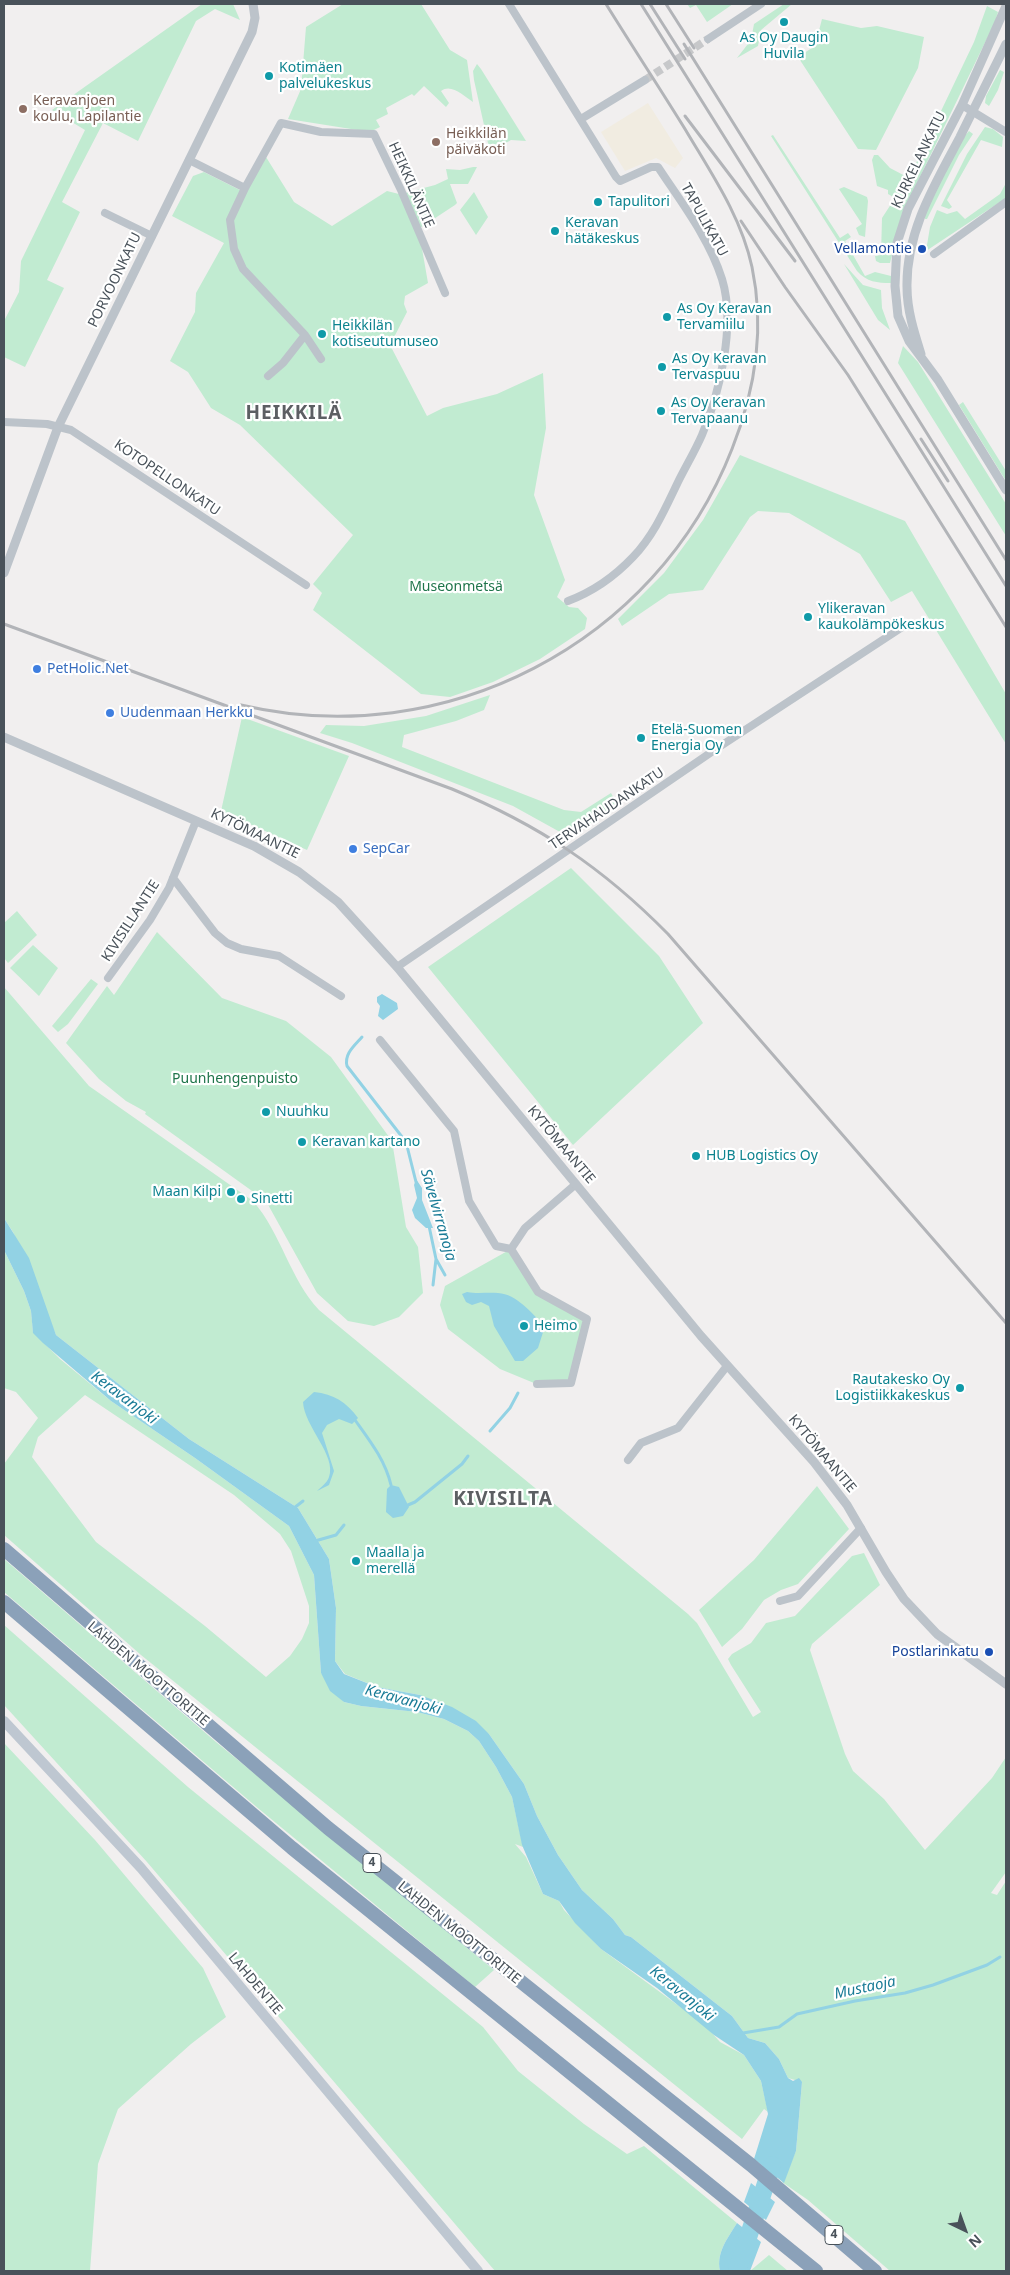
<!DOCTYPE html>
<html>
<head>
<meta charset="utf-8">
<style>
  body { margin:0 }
  #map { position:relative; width:1010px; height:2275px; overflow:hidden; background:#f1efef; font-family:"Noto Sans",sans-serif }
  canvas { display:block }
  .frame { position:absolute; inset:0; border:5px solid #49525a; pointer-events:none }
  .north { position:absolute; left:940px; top:2205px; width:50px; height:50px; -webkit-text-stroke:4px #fff; paint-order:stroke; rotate:138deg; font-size:14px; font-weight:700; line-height:20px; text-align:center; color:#49525a }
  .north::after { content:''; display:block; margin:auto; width:18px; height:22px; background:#49525a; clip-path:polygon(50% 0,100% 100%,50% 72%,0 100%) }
</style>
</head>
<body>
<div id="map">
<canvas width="1010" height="2275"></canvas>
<div class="frame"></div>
<div class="north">N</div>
</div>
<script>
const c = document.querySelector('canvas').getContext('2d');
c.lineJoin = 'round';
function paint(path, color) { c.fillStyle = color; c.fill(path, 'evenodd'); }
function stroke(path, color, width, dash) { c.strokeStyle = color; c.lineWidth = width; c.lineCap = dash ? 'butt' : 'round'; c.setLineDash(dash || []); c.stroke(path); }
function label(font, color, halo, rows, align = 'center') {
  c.font = font + ' "Noto Sans",sans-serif'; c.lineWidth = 4.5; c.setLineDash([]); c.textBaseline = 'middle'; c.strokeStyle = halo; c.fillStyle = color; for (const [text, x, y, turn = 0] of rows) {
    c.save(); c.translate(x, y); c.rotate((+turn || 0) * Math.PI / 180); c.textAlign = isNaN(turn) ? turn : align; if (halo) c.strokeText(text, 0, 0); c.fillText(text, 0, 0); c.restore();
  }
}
const green = new Path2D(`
  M202 4H233L240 20 215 9 196 21 138 141 103 123 62 202 80 212 47 280 64 288 25 367 4 357V321L19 292 21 261 85 130 52 110Z
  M343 4H421L450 50 467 60 473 102C464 96 451 83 441 91L449 103 446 107 424 86 414 96 412 94 386 108 388 114 376 120 380 127 370 132 288 119 301 89 306 27Z
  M687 4H733L707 22 696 5 690 8Z
  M784 4H792L761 30 758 46 737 58 751 40 754 24Z
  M987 6 998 12 995 22 902 214 890 263H880L876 261 875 256 881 255 882 218 895 198 888 194V190L877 186 872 160 874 155H878L890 168 909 178 974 42Z
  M822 19 861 28 877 26 924 37 918 68 876 150 858 149 798 57 815 46Z
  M477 64 481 69 526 141 511 140 490 152 474 80 473 71Z
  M1000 70 1004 72 998 90 989 106 985 103 986 96Z
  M985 127 993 129 1003 137 1002 147 981 140 947 200 952 207 949 209 941 206 967 154Z
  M969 131 973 134 959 155 927 219H925V214L962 139Z
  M773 135 840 238 848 233 851 237 845 241 865 276 875 272 891 276V283C877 283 867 282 857 271L771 136Z
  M266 157 294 202 332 226 387 191 399 194 421 243 428 283 405 296 404 304 407 312 390 345 427 416 443 408 497 394 543 373 546 428 534 495 565 580 557 597 569 607 578 608 587 618 585 629 540 659 493 682 450 697 421 694 313 610 322 593 313 584 353 535 240 425 211 408 188 372 170 361 195 312 196 293 224 243 172 216 193 176 204 172 246 193Z
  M473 167H477L468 184H450L457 203 455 205 420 228 405 193 435 185 448 179 446 169 460 170Z
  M1006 183V198L926 251 930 227 937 210 947 214 957 211 965 219 1000 194Z
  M844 187 867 197 868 201 865 237 859 235 856 228 862 224 839 189Z
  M474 192 488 217 476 235 460 210Z
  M844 264 863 285 881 290 882 308 890 330 878 320Z
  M903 346 918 362 1006 504V536L898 363Z
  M963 402 1006 471V481L959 405Z
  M740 455 905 521 1006 694V744L912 591 891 602 860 554 789 513 758 511 750 517 703 590 669 594 622 626 618 619 664 573 703 520Z
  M490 695 484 710 456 721 404 735 402 747 564 810 581 812 611 793 618 806 569 837 513 806 352 743 320 733 326 725 364 726 426 716Z
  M242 717 349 756 307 850 221 811Z
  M571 868 659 956 703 1023 573 1145 428 967Z
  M17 911 37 935 8 963 4 958V923Z
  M157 932 222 998 286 1021 331 1057 392 1141 406 1227 418 1247 423 1293 399 1317 374 1326 348 1321 317 1293 266 1201 145 1114 146 1112 126 1101 99 1079 66 1043 107 986 114 995Z
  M33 945 58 968 39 996 10 968Z
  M91 979 98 984 68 1024 58 1032 52 1026Z
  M4 987 89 1086 253 1201C281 1233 290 1279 319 1310L688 1614 697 1623 753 1717 761 1712 731 1665 728 1659 732 1654 751 1643 766 1623 795 1616 852 1556 864 1553 880 1585 812 1644 810 1650 845 1754 853 1771 884 1799 925 1850 992 1778 1006 1757V1872L991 1893 997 1895 1006 1881V2271H890L808 2200 782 2182 796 2151 802 2082 788 2078 779 2059 765 2043 748 2038 732 2016 631 1937 625 1935 613 1919 582 1890 558 1855 537 1816 524 1784 489 1734 420 1695 377 1687 345 1674 335 1661 336 1608 329 1559 298 1508 189 1439 56 1335 13 1232 4 1218Z
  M511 1249 538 1292 587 1319 571 1383H534L500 1369 448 1329 440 1305 445 1286Z
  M4 1250 24 1291 31 1311 33 1332 60 1359 111 1401 195 1458 289 1526 314 1575 321 1673 344 1702 361 1706 417 1712 444 1719 468 1731 479 1741 496 1767 512 1797 523 1847 515 1844 526 1857 543 1894 559 1901 564 1910 601 1949 705 2025 720 2042 744 2055 761 2081 768 2112 764 2109 742 2139 141 1655 4 1535V1464L38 1418 16 1392 4 1388ZM85 1395 234 1495 280 1534 291 1551 309 1606V1623L302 1639 290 1656 266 1677 205 1626 96 1542 32 1457 38 1437Z
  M817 1486 849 1529 798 1584 781 1590 764 1600 742 1629 722 1647 699 1610 754 1560Z
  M4 1559 216 1742 494 1970 475 1987 259 1809 4 1592Z
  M4 1625 188 1787 483 2027 518 2071 584 2124 627 2154 644 2146 737 2223C728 2238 716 2252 720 2271H495L147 1862 4 1705Z
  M4 1743 95 1840 203 1968 226 2017 191 2044 118 2109 98 2164 90 2271H4Z
  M769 2255 788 2271H750Z`);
const sand = new Path2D(`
  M648 103 683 158 675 168 656 158 625 171 601 132Z`);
const water = new Path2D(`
  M382 994 397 1003 398 1009 383 1020 378 1016 380 1006 377 1002V997Z
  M416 1179 422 1188V1200L433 1228H426L415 1218 412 1210 417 1198 414 1185Z
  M4 1218 29 1258 56 1335 189 1439 298 1508 329 1559 336 1608 335 1661 344 1674 377 1687 420 1695 452 1707 476 1721 489 1734 524 1784 537 1816 558 1855 582 1890 613 1919 625 1935 631 1937 732 2016 748 2038 765 2043 779 2059 788 2078 793 2081 799 2078 802 2082 796 2151 784 2183 754 2159 768 2114 761 2081 744 2055 714 2035 657 1988 601 1949 575 1923 559 1901 543 1894 522 1845 512 1797 496 1767 479 1741 468 1731 444 1719 417 1712 361 1706 344 1702 330 1691 321 1673 314 1575 289 1526 195 1458 111 1401 43 1343 33 1333 31 1311 24 1291 4 1250Z
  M467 1292C478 1294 487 1292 498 1293 517 1294 531 1313 545 1326L538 1348 523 1361H515L494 1326 489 1306 481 1302 472 1305 466 1302 462 1294Z
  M314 1392C334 1394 346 1402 358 1418L352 1424 339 1419 327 1425 322 1433 334 1471 329 1485 317 1491C321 1487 327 1483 329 1477 337 1456 304 1426 303 1402Z
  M391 1485 399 1487 409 1507 403 1516 393 1518 386 1512 387 1489Z
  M751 2183 775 2202 766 2220 744 2202Z
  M737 2223 761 2242 750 2271H720C716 2252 728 2238 737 2223Z`);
const stream = new Path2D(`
  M362 1037C354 1046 344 1054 347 1066L406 1142 416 1182
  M429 1226 436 1259 445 1275
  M433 1285 436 1259
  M355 1420C370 1441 385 1460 391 1485
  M490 1431 510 1408 518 1393
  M408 1505 415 1502 462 1464 468 1456
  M294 1508 303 1501
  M315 1541 336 1535 344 1525
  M743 2033 779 2027 797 2014 855 2001 905 1993 933 1985 987 1965 1000 1957`);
const river = new Path2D(`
  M737 2271 772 2165`);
const minorTunnel = new Path2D(`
  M645 80 708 39`);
const minor = new Path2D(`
  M509 4 616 177 620 181 651 167H658C681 202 709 238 722 279 736 324 720 392 702 435 695 451 686 466 678 482 665 509 654 535 633 557 615 576 592 592 568 601
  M708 39 761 4
  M962 105 1006 132
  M581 119 645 80
  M189 160 245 188 281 123 321 132 374 134 401 190 445 293
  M245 188 230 220 234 249 243 269 305 335 283 363 268 376
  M105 213 152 236
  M934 254 1006 202
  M305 335 321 359
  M4 422 47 424 71 430 306 585
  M173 878 215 933 227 943 241 949 279 956 341 996
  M397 967 716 749 907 624
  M108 978 150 920 169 888 196 821
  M380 1040 454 1131 469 1201 496 1246 511 1249
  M537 1384 571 1383 587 1319 538 1292 511 1249 525 1228 576 1184
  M628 1460 641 1443 678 1428 727 1366
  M780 1601 798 1596 861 1528`);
const tertiary = new Path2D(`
  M1006 6 962 105 908 209 897 243 895 286 898 316 909 341 938 380 1006 490
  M921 354C914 332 907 310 907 287 906 231 935 184 960 137 975 106 991 75 1006 44
  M4 573 58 427 252 32 255 18 253 4
  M4 737 254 846 299 872 338 902 397 967 701 1336 814 1462 847 1505 886 1572 904 1599 937 1634 1006 1684`);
const secondary = new Path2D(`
  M4 1721 141 1868 478 2271`);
const motorway = new Path2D(`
  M4 1549 328 1828 751 2165 875 2271
  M4 1602 292 1848 816 2271`);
const rail = new Path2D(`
  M641 4 1006 586
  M650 4 685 59
  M666 4 694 48
  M684 44 1006 560
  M685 116 795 261
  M741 221 785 287 848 375 1006 627
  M921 439 948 481
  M4 624 452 789C539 825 602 867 668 934L1006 1323
  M241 705C444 753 656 644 732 449 755 391 765 329 752 267 741 216 711 173 685 129 659 87 632 46 606 4`);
const markers = [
  [784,22,5,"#0f9aa8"],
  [269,76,5,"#0f9aa8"],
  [23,109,5,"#8d6e63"],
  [436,142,5,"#8d6e63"],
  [598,202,5,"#0f9aa8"],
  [555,231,5,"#0f9aa8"],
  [922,249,5,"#1a4fb4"],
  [667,317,5,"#0f9aa8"],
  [322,334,5,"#0f9aa8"],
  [662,367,5,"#0f9aa8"],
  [661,411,5,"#0f9aa8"],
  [808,617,5,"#0f9aa8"],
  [37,669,5,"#3f7fe0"],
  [110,713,5,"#3f7fe0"],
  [641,738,5,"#0f9aa8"],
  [353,849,5,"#3f7fe0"],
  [266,1112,5,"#0f9aa8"],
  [302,1142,5,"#0f9aa8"],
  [696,1156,5,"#0f9aa8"],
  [231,1192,5,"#0f9aa8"],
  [241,1199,5,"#0f9aa8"],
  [524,1326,5,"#0f9aa8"],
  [960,1388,5,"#0f9aa8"],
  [356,1561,5,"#0f9aa8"],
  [989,1652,5,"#1a4fb4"]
];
const shields = [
  [372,1863,18],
  [834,2235,18]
];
const shieldNames = [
  ["4",372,1863],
  ["4",834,2235]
];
const cultureNames = [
  ["As Oy Daugin",784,38,"center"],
  ["Huvila",784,54,"center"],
  ["Kotimäen",279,68],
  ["palvelukeskus",279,84],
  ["Tapulitori",608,202],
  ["Keravan",565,223],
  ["hätäkeskus",565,239],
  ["As Oy Keravan",677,309],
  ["Tervamiilu",677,325],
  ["Heikkilän",332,326],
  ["kotiseutumuseo",332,342],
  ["As Oy Keravan",672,359],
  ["Tervaspuu",672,375],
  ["As Oy Keravan",671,403],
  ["Tervapaanu",671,419],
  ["Ylikeravan",818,609],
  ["kaukolämpökeskus",818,625],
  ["Etelä-Suomen",651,730],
  ["Energia Oy",651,746],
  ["Nuuhku",276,1112],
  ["Keravan kartano",312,1142],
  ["HUB Logistics Oy",706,1156],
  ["Maan Kilpi",221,1192,"right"],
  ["Sinetti",251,1199],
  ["Heimo",534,1326],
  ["Rautakesko Oy",950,1380,"right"],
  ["Logistiikkakeskus",950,1396,"right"],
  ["Maalla ja",366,1553],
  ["merellä",366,1569]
];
const educationNames = [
  ["Keravanjoen",33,101],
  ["koulu, Lapilantie",33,117],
  ["Heikkilän",446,134],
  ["päiväkoti",446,150]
];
const streetNames = [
  ["KURKELANKATU",919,160,-64],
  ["HEIKKILÄNTIE",411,185,66],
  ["TAPULIKATU",704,220,61],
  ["PORVOONKATU",115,280,-64],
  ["KOTOPELLONKATU",167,478,34],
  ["TERVAHAUDANKATU",607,809,-34],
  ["KYTÖMAANTIE",255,834,26],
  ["KIVISILLANTIE",131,921,-57],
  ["KYTÖMAANTIE",561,1145,50],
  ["KYTÖMAANTIE",822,1454,50],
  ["LAHDEN MOOTTORITIE",148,1674,40],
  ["LAHDEN MOOTTORITIE",459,1933,39],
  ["LAHDENTIE",255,1984,50]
];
const transitNames = [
  ["Vellamontie",912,249],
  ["Postlarinkatu",979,1652]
];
const parkNames = [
  ["Museonmetsä",456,587],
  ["Puunhengenpuisto",235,1079]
];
const shopNames = [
  ["PetHolic.Net",47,669],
  ["Uudenmaan Herkku",120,713],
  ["SepCar",363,849]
];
const waterNames = [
  ["Sävelvirranoja",438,1215,74],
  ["Keravanjoki",124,1398,37],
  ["Keravanjoki",403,1700,15],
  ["Mustaoja",865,1988,-12],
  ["Keravanjoki",682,1994,39]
];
const districtNames = [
  ["HEIKKILÄ",294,414],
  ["KIVISILTA",503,1500]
];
paint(green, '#c1ebd1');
paint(sand, '#f1ece1');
paint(water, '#92d2e4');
stroke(stream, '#92d2e4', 3);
stroke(river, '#92d2e4', 18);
stroke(minorTunnel, '#c7c8ca', 8, [8, 4]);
stroke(minor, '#bcc3ca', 8);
stroke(tertiary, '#bcc3ca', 9);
stroke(secondary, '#bec7d1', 10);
stroke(motorway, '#8ba1b9', 14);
stroke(rail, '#b2b4b8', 3);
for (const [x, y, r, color] of markers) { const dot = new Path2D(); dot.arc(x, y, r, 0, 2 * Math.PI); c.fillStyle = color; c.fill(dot); stroke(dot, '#fff', 2); }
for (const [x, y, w] of shields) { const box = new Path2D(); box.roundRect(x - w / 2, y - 9.5, w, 19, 4); c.fillStyle = '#fff'; c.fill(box); stroke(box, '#49525a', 1); }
label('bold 12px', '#49525a', null, shieldNames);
label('14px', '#0d838f', '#fff', cultureNames, 'left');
label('14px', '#785e54', '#fff', educationNames, 'left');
label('14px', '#49525a', '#fff', streetNames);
label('14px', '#164399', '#fff', transitNames, 'right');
label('14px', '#1f754b', '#fff', parkNames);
label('14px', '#366cbe', '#fff', shopNames, 'left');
label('italic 15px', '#197b96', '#fff', waterNames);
c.letterSpacing = '1px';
label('bold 19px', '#5c5f63', '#fff', districtNames);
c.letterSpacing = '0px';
</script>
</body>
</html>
